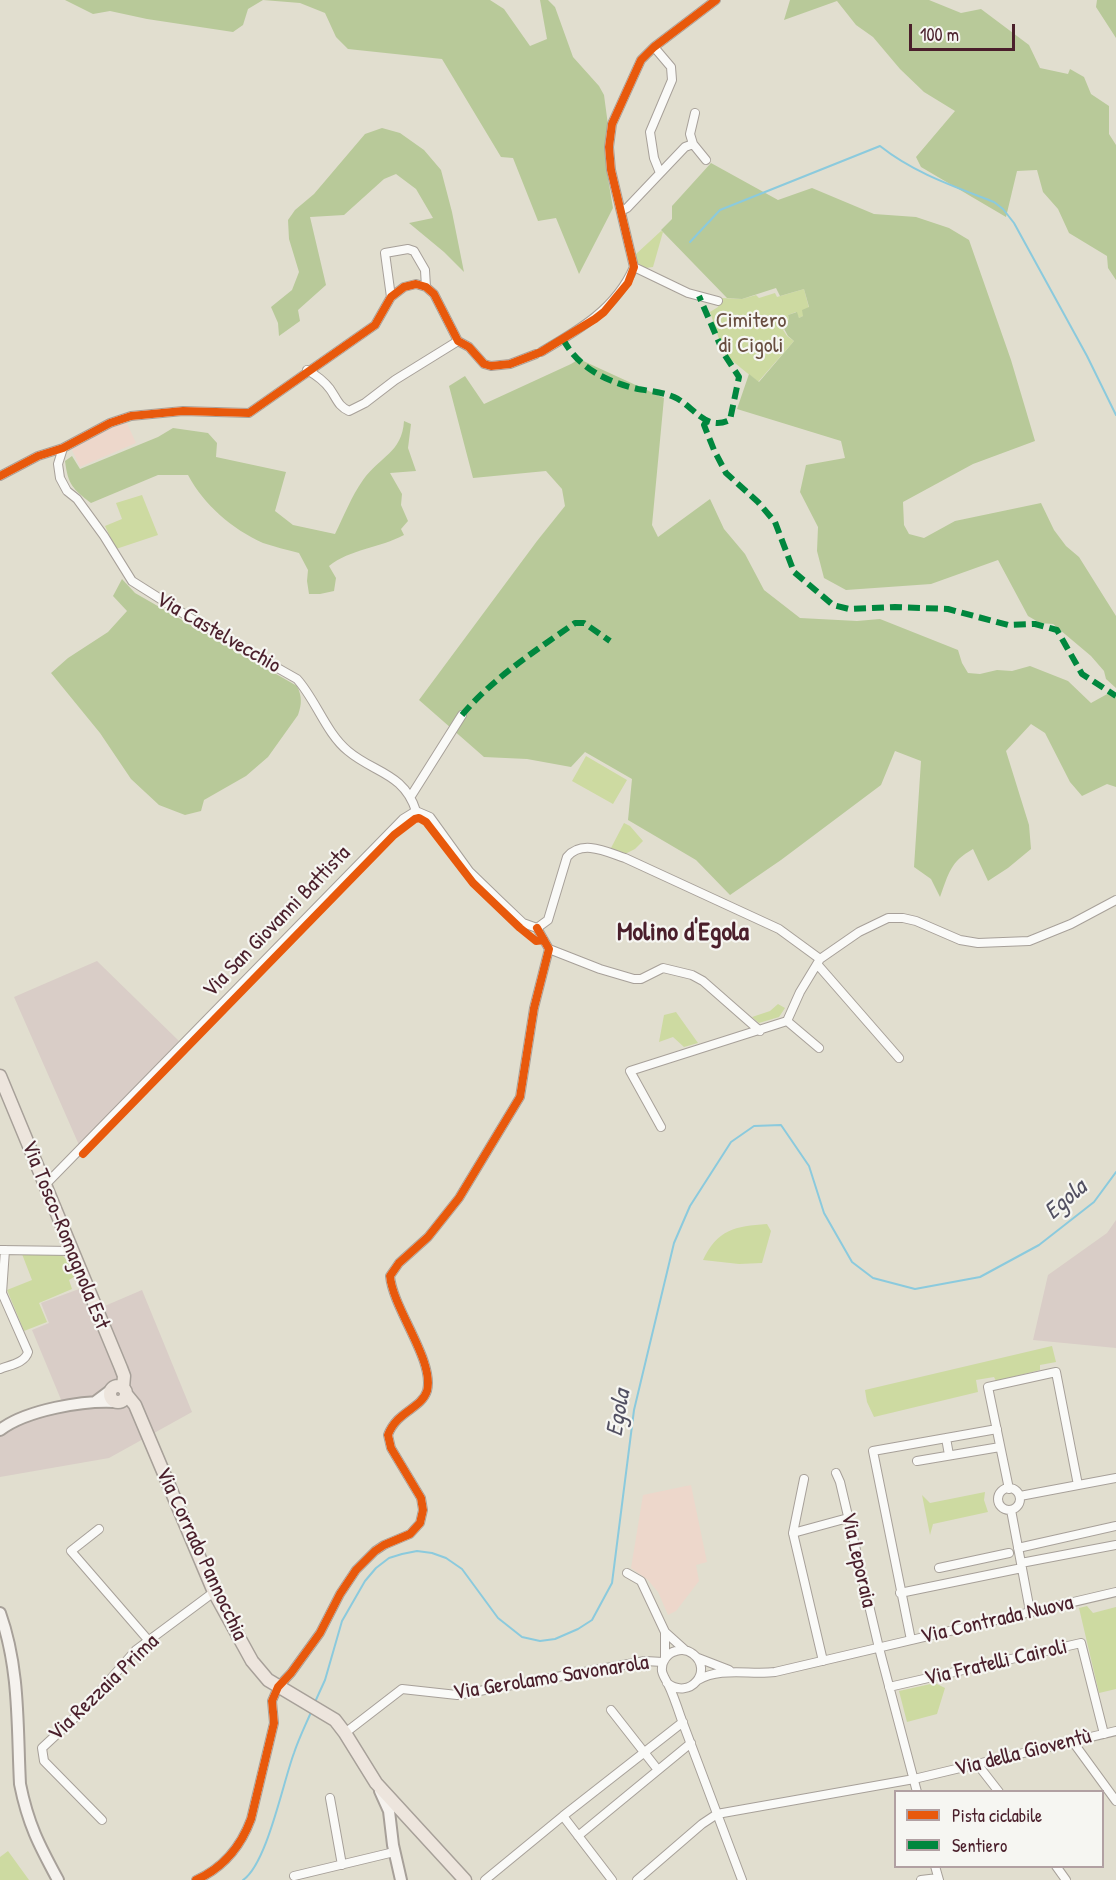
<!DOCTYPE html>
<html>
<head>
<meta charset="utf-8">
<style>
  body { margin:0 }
  #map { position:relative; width:1116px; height:1880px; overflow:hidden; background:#e1decf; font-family:"Patrick Hand",sans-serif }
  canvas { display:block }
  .legend { position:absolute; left:894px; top:1790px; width:210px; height:78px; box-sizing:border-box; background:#f6f6f2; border:2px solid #b1a0a2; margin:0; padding:8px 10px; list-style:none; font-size:18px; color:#4a1f2b }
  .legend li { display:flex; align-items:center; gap:12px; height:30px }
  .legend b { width:30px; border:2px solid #b1a0a2 }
  .scale { position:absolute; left:909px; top:24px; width:106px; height:27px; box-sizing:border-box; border:3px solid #4a1f2b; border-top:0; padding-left:8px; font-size:18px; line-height:21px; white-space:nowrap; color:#4a1f2b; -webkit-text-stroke:4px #f6f6f2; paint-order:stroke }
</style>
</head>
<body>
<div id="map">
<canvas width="1116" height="1880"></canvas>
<ul class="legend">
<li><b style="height:8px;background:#e8590c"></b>Pista ciclabile</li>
<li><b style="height:8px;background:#00873e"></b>Sentiero</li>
</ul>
<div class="scale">100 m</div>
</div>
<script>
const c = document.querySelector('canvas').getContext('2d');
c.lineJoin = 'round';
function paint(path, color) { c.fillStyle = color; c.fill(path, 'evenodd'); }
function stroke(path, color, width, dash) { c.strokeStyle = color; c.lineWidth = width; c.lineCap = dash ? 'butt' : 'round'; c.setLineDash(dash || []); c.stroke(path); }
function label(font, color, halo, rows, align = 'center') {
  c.font = font + ' "Patrick Hand",sans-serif'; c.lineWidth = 4.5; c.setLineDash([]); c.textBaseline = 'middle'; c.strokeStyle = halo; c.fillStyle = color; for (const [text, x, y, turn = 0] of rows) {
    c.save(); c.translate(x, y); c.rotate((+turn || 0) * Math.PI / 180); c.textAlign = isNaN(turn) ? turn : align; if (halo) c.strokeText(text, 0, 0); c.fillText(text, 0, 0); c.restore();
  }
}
const built = new Path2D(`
  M126 421 136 443 80 467 71 448 113 425Z
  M691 1485 707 1562 696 1565 699 1581 676 1611 668 1615 658 1592 648 1580 631 1568 643 1495Z`);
const industrial = new Path2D(`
  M97 961 179 1041 79 1145 14 997Z
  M1116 1220V1348L1033 1340 1048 1275 1107 1233Z
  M90 1285 100 1308 142 1290 192 1412 109 1458 0 1477V1424L14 1415 62 1402 32 1330 49 1323 41 1303Z`);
const green = new Path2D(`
  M661 231 663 232 653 267 646 268 636 262V254Z
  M804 289 809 308 803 316 799 318 796 312 788 315 789 320 783 330 787 336 794 341 758 382 724 354 710 312 718 307 721 298 742 299 756 295 759 298 775 293 777 297Z
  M142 495 158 535 116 549 105 526 122 519 116 503Z
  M586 756 627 780 613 804 572 781Z
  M624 823 630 826 643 841 635 849 625 854 611 848Z
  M778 1004 785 1008 779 1017 759 1023 752 1017 770 1011Z
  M676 1012 698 1043 684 1047 673 1037 659 1042 664 1015Z
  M767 1224 771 1231 762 1263 739 1264 703 1260C717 1230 735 1226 767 1224Z
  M22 1254 62 1255 68 1261 74 1277 69 1280 72 1289 39 1303 47 1322 24 1331 7 1290 32 1280Z
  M1052 1346 1056 1362 1040 1365V1370L996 1381 994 1377 976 1380 978 1392 874 1417 867 1402 865 1390Z
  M985 1492 984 1500 988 1512 933 1524 930 1535 922 1495 930 1503Z
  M1087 1606 1093 1613 1116 1607V1689L1099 1693 1079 1608Z
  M935 1683 945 1688 937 1714 907 1722 899 1691Z
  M8 1851 29 1880H0V1857Z`);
const forest = new Path2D(`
  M65 0H490L504 9 530 46 547 39 540 0H548L555 7 573 57 599 86 604 95 608 125 606 133V167L613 208 579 274 556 218 538 221 513 158 501 157 442 59 348 49 336 37 325 13 300 3 263 0 248 9 243 25 233 32 147 19 110 11 93 14Z
  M790 0H929L961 13 981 9 1029 45 1040 68 1068 74 1070 69 1084 77 1091 94 1109 106V134L1116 145V280L1108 268 1107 256 1069 233 1058 209 1043 192 1037 170 1017 171 1006 217 921 167 916 157 955 111 924 92 900 69 873 37 856 25 837 1 784 20Z
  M1097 0H1116V38L1096 7Z
  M382 128 400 133 424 150 441 170 452 212 464 272 444 252 409 223 433 218 416 189 396 174 384 179 344 215 310 217 326 285 298 310 300 321 279 336 278 323 271 307 292 290 299 272 289 239 288 220 295 210 314 194 365 134Z
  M711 163 778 200 812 188 874 214 916 217 949 228 969 240 1011 360 1035 441 973 464 903 502 904 525 909 534 924 538 955 521 1041 503 1054 530 1066 546 1079 557 1116 616V688L1106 679 1104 671 1091 656 1053 624 1040 623 1028 616 998 560 931 584 846 590 824 578 817 551 818 527 800 492 806 465 845 458 841 441 737 409 749 374 759 382 794 341 788 336 781 323 789 320 788 315 797 312 799 318 803 316 802 310 809 307 804 289 780 296 776 288 742 299 727 298 661 230 672 219V206Z
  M579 359 664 398 652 525 658 537 710 499 724 529 745 554 764 590 800 618 857 621 880 619 958 650 962 663 968 673 980 674 997 670 1012 671 1030 666 1068 681 1091 703 1109 693 1116 697V787L1107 784 1082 796 1070 782 1045 733 1031 724 1006 751 1029 825 1031 849 1008 868 988 881 973 849C950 862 949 873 940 897L931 879 914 867 921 761 895 751 881 785 781 860 730 895 696 860 628 820 632 779 585 752 571 767 527 759 484 757 419 700 537 541 565 506 562 489 546 471 473 478 449 386 465 376 484 404 571 364Z
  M404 421 411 424 408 448 416 471 390 473 402 494 401 505 408 521 401 529 404 535C380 548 350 549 329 566L336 578 334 591 320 594H309L307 581 308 570 299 553C288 550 275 547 263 543 232 529 204 505 188 475H158L91 503C73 489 68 485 65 461L72 456 80 469 158 437 173 428 208 433 217 443 216 457 286 472 275 511 293 525 335 534C344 516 351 497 363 480 380 456 402 453 404 421Z
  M122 579 135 593 297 686C302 696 302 704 298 715L268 757 246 776 204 800 201 811 185 815 159 805 131 779 100 733 51 673 68 658 108 632 127 611 113 596Z`);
const stream = new Path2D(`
  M690 242 720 210 880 146C914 173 953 186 994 202L1003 209 1014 223 1087 356 1116 415
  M315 1702 325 1680 342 1621 365 1581 376 1568 389 1558 402 1554 417 1551 432 1553 446 1558 462 1569 498 1618 522 1637 540 1641 555 1639 578 1629 592 1620 612 1583 634 1410 674 1243 690 1206 731 1142 754 1126 781 1125 809 1166 824 1213 852 1262 873 1278 915 1289 980 1277 1039 1245 1094 1202 1116 1172
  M243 1880C267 1864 283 1782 294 1753 299 1738 306 1724 312 1710`);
const street = new Path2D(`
  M654 47 671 67 672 80 650 132 654 158 660 173
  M693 144 706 160
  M621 211 627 208 685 147 693 144 690 134 695 113
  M634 267 688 293 718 301
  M391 297 385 253 408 249 414 251 425 270 426 287
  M541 352C579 330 616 309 634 267L611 170 609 147 612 124 641 60 654 47 716 0
  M307 370C316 375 324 381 330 389 337 399 338 406 349 411L365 403 395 380 458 341
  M63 448 58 464 60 478 67 491 77 499 104 536 132 581 200 624 297 679C316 700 326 733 348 751 374 773 404 773 416 811
  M0 476 38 456 63 448 110 423 131 416 183 411 249 413 375 325 391 297 404 287 416 284 426 287 434 294 458 341 469 347 484 364 491 366 510 364 536 354
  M411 796 462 715
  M537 928 548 920 567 857C582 839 607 852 625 858L779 929 820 959
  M549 949 600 969 634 979H641L663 968 692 975 703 981 760 1031
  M817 964 899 1058
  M787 1021 819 1048
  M661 1127 630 1071 787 1021 800 992 820 959 859 932 888 918H903L916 921 960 940 978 943 1029 941 1071 924 1116 900
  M45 1185 403 819 416 811 430 817 469 871 500 901 523 923 537 928
  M0 1250 72 1251
  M0 1369C10 1365 25 1363 28 1352L2 1293 5 1250
  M946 1438 949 1455
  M917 1461 1000 1447
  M836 1473 840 1482 879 1648 917 1792
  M998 1499a11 11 0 1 1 22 0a11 11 0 1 1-22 0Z
  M1009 1489 988 1387 1056 1372 1078 1485
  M1020 1496 1116 1478
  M1011 1510 1030 1611
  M99 1529 71 1551 149 1641
  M793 1533 804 1479
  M1018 1548 1116 1526
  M1021 1563 1116 1545
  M939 1568 1009 1553
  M627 1573 641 1581 665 1632 685 1650
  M900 1593 1022 1568
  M911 1640 873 1451 997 1429
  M698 1658 729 1670
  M665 1659V1632
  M823 1661 793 1533 848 1518
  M698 1680C720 1667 750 1675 775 1672L1116 1592
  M667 1683C690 1701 714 1670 693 1654 688 1650 682 1649 676 1651 667 1653 661 1662 662 1671 663 1676 666 1680 668 1684 673 1694 677 1706 681 1718 701 1772 722 1826 742 1880
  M889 1687 1081 1643 1104 1734
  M611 1710 658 1770
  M345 1733 402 1689 457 1695 645 1661 663 1662
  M1073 1742 1116 1801
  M978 1765 999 1792
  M330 1798 342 1865
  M563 1816 612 1880
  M102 1820 44 1761 42 1748 85 1708 136 1650 214 1592
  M578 1836 691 1743
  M935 1866 939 1880
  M1056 1866 1066 1880
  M294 1876 394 1852
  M196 1880C223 1868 241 1846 251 1819L274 1723 272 1701 278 1687 291 1673 320 1633 340 1594 356 1570 375 1551 384 1545 410 1534 420 1523 423 1510 421 1498 391 1448 388 1435C397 1411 421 1409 427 1391 435 1361 393 1309 390 1276L399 1263 428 1237 459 1198 520 1097 534 1008 549 949 537 928
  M485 1880 563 1816 683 1722
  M637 1880 702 1824 717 1814 914 1779 1116 1731
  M921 1880 938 1878`);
const secondary = new Path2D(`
  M95 1402 111 1390
  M0 1430C26 1410 84 1400 116 1402
  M0 1613C20 1669 17 1726 20 1784 28 1824 39 1845 58 1880
  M380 1791 389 1811 393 1845 401 1880`);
const primary = new Path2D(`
  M0 1076 121 1368 124 1376 123 1388
  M110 1394a8 8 0 1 1 16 0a8 8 0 1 1-16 0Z
  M126 1394 135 1405 214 1592 252 1661 268 1680 335 1720 345 1733 376 1783 465 1880`);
const quiet = new Path2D(`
  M563 339C578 368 607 382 638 389 650 391 662 392 674 397 694 406 705 432 730 420L739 377 724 354 699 296
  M706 422 704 425 714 450 726 473 758 502 775 522 794 572 833 605 849 609 895 607 948 609 1008 625 1035 624 1057 630 1082 674 1116 696
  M462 715C493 678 535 651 575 623H584L610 641`);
const cycleway = new Path2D(`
  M0 476 38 456 63 448 110 423 131 416 183 411 249 413 375 325 391 297 404 287 416 284 426 287 434 294 458 341 469 347 484 364 491 366 510 364 541 352 595 319 604 312 628 283 634 267 611 170 609 147 612 124 641 60 654 47 716 0
  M83 1154 394 835 415 819 419 818 426 822 473 883 520 928 536 941 544 940
  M196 1880C223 1868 241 1846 251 1819L274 1723 272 1701 278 1687 291 1673 320 1633 340 1594 356 1570 375 1551 384 1545 410 1534 420 1523 423 1510 421 1498 391 1448 388 1435C397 1411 421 1409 427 1391 435 1361 393 1309 390 1276L399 1263 428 1237 459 1198 520 1097 534 1008 549 949 537 928`);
const parkNames = [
  ["Cimitero",751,321],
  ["di Cigoli",751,346]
];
const streetNames = [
  ["Via Castelvecchio",218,633,30],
  ["Via San Giovanni Battista",277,922,-46],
  ["Via Tosco-Romagnola Est",65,1235,68],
  ["Via Corrado Pannocchia",201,1554,65],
  ["Via Leporaia",858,1560,77],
  ["Via Contrada Nuova",997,1620,-13],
  ["Via Fratelli Cairoli",996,1663,-13],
  ["Via Gerolamo Savonarola",551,1678,-9],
  ["Via Rezzaia Prima",104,1688,-44],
  ["Via della Gioventù",1023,1753,-14]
];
const waterNames = [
  ["Egola",1066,1200,-41],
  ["Egola",619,1413,-80]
];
const quarterNames = [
  ["Molino d'Egola",683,933]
];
paint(built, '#edd7cb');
paint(industrial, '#d9cdc7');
paint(green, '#cddaa1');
paint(forest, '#b8c999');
stroke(stream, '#8bcadd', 2);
stroke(street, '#a7a099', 10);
stroke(secondary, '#a7a099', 14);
stroke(primary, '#a7a099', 15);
stroke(street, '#fafaf8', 8);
stroke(secondary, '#f5f2ee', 10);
stroke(primary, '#ede5dd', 12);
stroke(quiet, '#00873e', 6, [12, 6]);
stroke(cycleway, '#e8590c', 8);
label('22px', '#674d3f', '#f6f6f2', parkNames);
label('22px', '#4a1f2b', '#f6f6f2', streetNames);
label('italic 24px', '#525062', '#f6f6f2', waterNames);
label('bold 26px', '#4a1f2b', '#f6f6f2', quarterNames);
</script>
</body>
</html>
